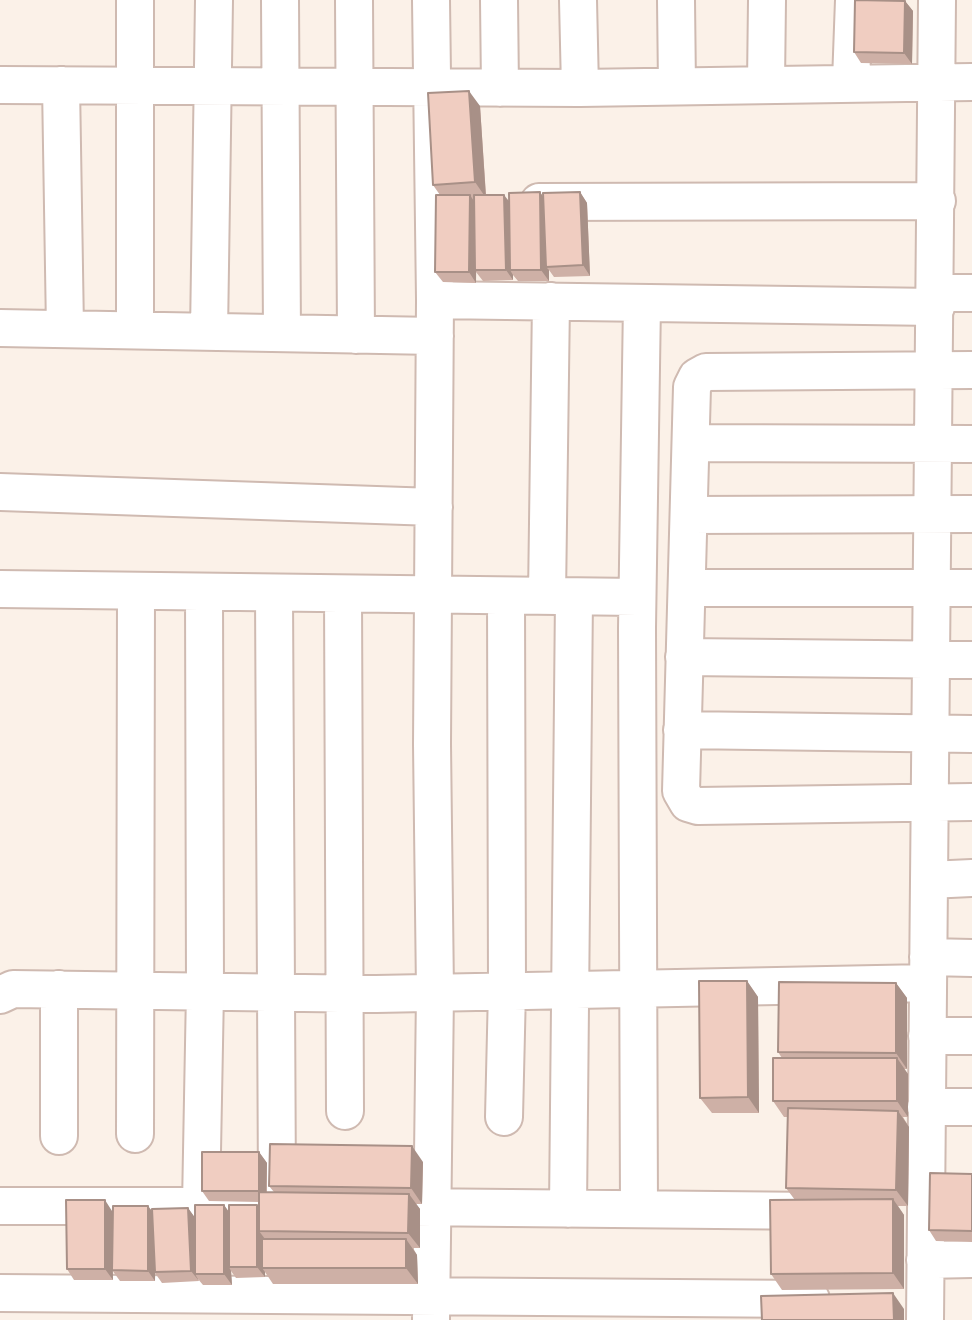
<!DOCTYPE html>
<html>
<head>
<meta charset="utf-8">
<style>
  body { margin:0 }
  canvas { display:block; background:#fbf1e8 }
</style>
</head>
<body>
<canvas width="972" height="1320"></canvas>
<script>
const c = document.querySelector('canvas').getContext('2d');
c.lineJoin = 'round';
function stroke(path, color, width, dash) { c.strokeStyle = color; c.lineWidth = width; c.lineCap = dash ? 'butt' : 'round'; c.setLineDash(dash || []); c.stroke(path); }
function paint(path, color) { c.fillStyle = color; c.fill(path, 'evenodd'); }
const minor = new Path2D(`
  M135 0V330
  M280 0 282 333
  M354 0 356 335
  M499 0 500 88
  M578 0 580 88
  M676 0 677 86
  M851 82 854 0
  M766 83 767 0
  M0 85 580 88 972 82
  M61 85 65 329
  M539 202 937 201
  M936 293H972
  M435 300 936 307
  M0 328 435 336
  M209 332 214 0
  M972 370 706 372 697 377 692 387 681 791 688 803 698 806 972 802
  M691 443 972 444
  M0 492 434 507
  M689 515 972 514
  M687 588H972
  M0 589 637 597
  M274 593 277 1192
  M343 594 345 1111
  M547 596 551 301
  M684 657 972 660
  M682 730 972 734
  M929 880 972 878
  M928 957 972 958
  M59 989V1136
  M0 995 13 989 376 994 927 983
  M927 1036H972
  M926 1107H972
  M504 1117 507 990 506 596
  M135 1134 136 591
  M201 1205 205 991 204 592
  M0 1206H308
  M407 1207 820 1211
  M568 1209 574 597
  M639 1209 637 628 642 303
  M925 1260 972 1259
  M0 1293 811 1299
  M431 1320 435 992 432 744 435 300 431 0
  M925 1320 937 0`);
const wall = new Path2D(`
  M905 1 913 11 912 64 861 63 854 52Z
  M480 106 486 195 509 202 540 192 544 198 580 192 587 203 590 276 554 277 549 270V281H518L513 275V280L483 281 476 272V283L443 282 435 272 440 195 433 185Z
  M747 981 758 997 759 1113H712L700 1098Z
  M896 983 907 998V1069H904L908 1074V1117H903L909 1127 908 1206H898L904 1215V1289L782 1290 771 1274 795 1200 786 1188 788 1117H784L773 1101 782 1058 778 1052Z
  M259 1152 267 1163V1192H274L269 1186 423 1162 422 1204H416L420 1209V1248H413L417 1255 418 1284H273L265 1272V1277L236 1278 231 1271 232 1285H203L198 1279 199 1281 162 1283 155 1273V1281H120L112 1270 113 1280H74L67 1269 112 1211V1266L148 1206 152 1211 188 1208 195 1218 224 1205 229 1212 257 1205 259 1208V1202L209 1201 202 1191Z
  M972 1174V1242L936 1241 929 1230Z`);
const shadedWall = new Path2D(`
  M905 1 913 11 912 64 904 53Z
  M469 91 480 106 486 198 475 182Z
  M540 192 547 203 546 267 549 270V281L541 270Z
  M580 192 587 203 590 276 583 265Z
  M470 195 477 206 476 283 469 272Z
  M504 195 512 205 510 270 513 275V280L506 270Z
  M747 981 758 997 759 1113 748 1097Z
  M896 983 907 998V1069L896 1053Z
  M897 1058 908 1074V1117L897 1101Z
  M898 1111 909 1127 908 1206 896 1190Z
  M412 1146 423 1162 422 1204 411 1188Z
  M259 1152 267 1163 266 1202 259 1191Z
  M409 1194 420 1209V1248L408 1233Z
  M893 1199 904 1215V1289L893 1273Z
  M105 1200 112 1211 113 1280 105 1269Z
  M224 1205 231 1215 229 1267 231 1271 232 1285 224 1274Z
  M257 1205 264 1216 259 1231 265 1239 262 1268 265 1272V1277L257 1267Z
  M148 1206 156 1217 155 1281 148 1271Z
  M188 1208 196 1219 195 1274 199 1281 191 1271Z
  M406 1239 417 1255 418 1284 406 1268Z
  M893 1293 904 1309V1320H894Z`);
const building = new Path2D(`
  M855 0 905 1 904 53 854 52Z
  M469 91 475 182 433 185 428 93Z
  M540 192 541 270H510L509 193Z
  M580 192 583 265 546 267 543 193Z
  M436 195H470L469 272H435Z
  M474 195H504L506 270H475Z
  M699 981H747L748 1097 700 1098Z
  M779 982 896 983V1053L778 1052Z
  M773 1058H897V1101H773Z
  M788 1108 898 1111 896 1190 786 1188Z
  M270 1144 412 1146 411 1188 269 1186Z
  M202 1152H259V1191H202Z
  M930 1173 972 1174V1231L929 1230Z
  M259 1192 409 1194 408 1233 259 1231Z
  M893 1199V1273L771 1274 770 1200Z
  M66 1200H105V1269H67Z
  M195 1205H224V1274H195Z
  M229 1205H257V1267H229Z
  M113 1206H148V1271L112 1270Z
  M188 1208 191 1271 155 1272 152 1209Z
  M262 1239H406V1268H262Z
  M893 1293 894 1320H762L761 1296Z`);
stroke(minor, '#cfbab1', 40);
stroke(minor, '#fff', 36);
paint(wall, '#ceb0a6');
paint(shadedWall, '#a89087');
paint(building, '#f0cdc1');
stroke(building, '#a89087', 2);
</script>
</body>
</html>
